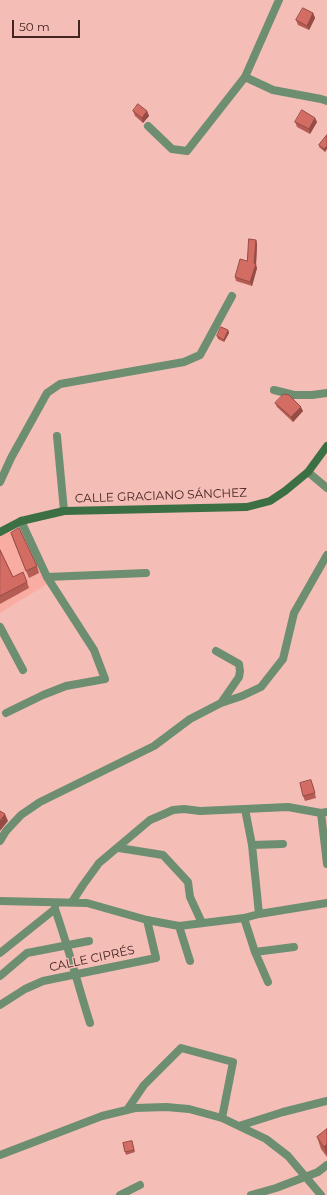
<!DOCTYPE html>
<html>
<head>
<meta charset="utf-8">
<style>
  body { margin:0 }
  #map { position:relative; width:327px; height:1195px; overflow:hidden; background:#f4beb7; font-family:Montserrat,sans-serif }
  canvas { display:block }
  .scale { position:absolute; left:12px; top:20px; width:68px; height:18px; box-sizing:border-box; border:2px solid #45231f; border-top:0; padding-left:5px; font-size:12px; line-height:14px; white-space:nowrap; color:#45231f; -webkit-text-stroke:3px #f4beb7; paint-order:stroke }
</style>
</head>
<body>
<div id="map">
<canvas width="327" height="1195"></canvas>
<div class="scale">50 m</div>
</div>
<script>
const c = document.querySelector('canvas').getContext('2d');
c.lineJoin = 'round';
function paint(path, color) { c.fillStyle = color; c.fill(path, 'evenodd'); }
function stroke(path, color, width, dash) { c.strokeStyle = color; c.lineWidth = width; c.lineCap = dash ? 'butt' : 'round'; c.setLineDash(dash || []); c.stroke(path); }
function label(font, color, halo, rows, align = 'center') {
  c.font = font + ' Montserrat,sans-serif'; c.lineWidth = 3; c.setLineDash([]); c.textBaseline = 'middle'; c.strokeStyle = halo; c.fillStyle = color; for (const [text, x, y, turn = 0] of rows) {
    c.save(); c.translate(x, y); c.rotate((+turn || 0) * Math.PI / 180); c.textAlign = isNaN(turn) ? turn : align; if (halo) c.strokeText(text, 0, 0); c.fillText(text, 0, 0); c.restore();
  }
}
const built = new Path2D(`
  M21 526 49 583 0 613V536Z`);
const street = new Path2D(`
  M245 77 273 90 321 99 327 101
  M148 126 172 149 187 151 245 77 279 0
  M274 390 294 395H312L327 393
  M57 436 64 511
  M308 472 327 488
  M0 482 11 458 47 393 60 384 184 362 200 355 232 296
  M47 577 146 573
  M0 627 23 670
  M216 651 239 664 240 671 239 677 221 703
  M6 713 43 695 66 686 105 679 94 650 47 577 21 521
  M245 809 252 845 259 914
  M321 813 327 864
  M0 841 6 831 21 815 40 802 154 746 190 719 221 703 242 696 261 687 283 659 294 613 327 555
  M252 845 283 844
  M119 848 163 855 188 882 190 897 202 923
  M0 901 87 903 147 920 179 926 244 918 259 914 327 903
  M72 902 83 885 99 863 150 820 164 814 173 810 184 809 200 811 288 807 321 813 327 812
  M55 903V909C68 946 78 985 90 1023
  M244 918 255 952 268 982
  M179 926 190 961
  M255 952 294 947
  M0 953 55 909
  M0 976 27 953 89 941
  M0 1005 25 989 43 981 156 958 147 920
  M127 1110 144 1085 181 1048 233 1062 222 1118
  M239 1126 283 1112 327 1101
  M0 1155 102 1116 135 1108 166 1107 189 1109 222 1118 266 1139 288 1156 321 1195
  M120 1195 140 1185
  M251 1195 276 1188 318 1172 327 1165`);
const secondary = new Path2D(`
  M0 532 21 521 64 511 247 507 270 501 285 491 308 472 327 446`);
const wall = new Path2D(`
  M313 13 315 18 309 30 298 25 296 20Z
  M133 111H147L149 116 143 123 135 116Z
  M315 118 317 122 310 134 297 127 295 122Z
  M327 135 325 152 319 147V145Z
  M256 240 257 244 256 265 257 268 252 286 236 281 235 277 247 261Z
  M228 330 229 333 224 342 218 339 217 336Z
  M275 403 303 411 293 422 277 407Z
  M13 539 37 566 39 573 29 578Z
  M0 550 13 577 27 582 29 588 0 604Z
  M313 785 316 798 305 801 303 796Z
  M327 1129V1157L321 1149 317 1137Z
  M132 1141 135 1152 126 1155 123 1143Z`);
const shadedWall = new Path2D(`
  M313 13 315 18 309 30 307 26Z
  M147 111 149 116 143 123 142 118Z
  M315 118 317 122 310 134 309 129Z
  M327 146V149L325 152 324 149Z
  M256 240 257 244 256 265 257 268 252 286 250 282 254 263Z
  M228 330 229 333 224 342V340Z
  M301 407 303 411 293 422 291 417Z
  M5 814 8 821 0 831V821Z
  M327 1144V1155L324 1147Z`);
const building = new Path2D(`
  M303 8 313 13 307 26 296 20Z
  M138 104 147 111 142 118 133 111Z
  M302 110 315 118 309 129 295 122Z
  M327 135V146L324 149 319 145Z
  M249 239 256 240 254 263 256 264 250 282 235 277 240 259 247 261Z
  M221 327 228 330 224 340 217 336Z
  M284 394 289 395 301 407 291 417 275 403Z
  M19 528 37 566 26 571 11 533Z
  M0 550 13 577 23 572 27 582 0 596Z
  M311 780 315 793 303 796 300 783Z
  M0 811 5 814 0 821Z
  M327 1129V1144L324 1147 317 1137Z
  M132 1141 134 1150 125 1152 123 1143Z`);
const streetNames = [
  ["CALLE GRACIANO SÁNCHEZ",161,496,-2],
  ["CALLE CIPRÉS",92,959,-12]
];
paint(built, '#f9aca2');
stroke(street, '#6d8e70', 8);
stroke(secondary, '#3c6f43', 8);
paint(wall, '#b55d54');
paint(shadedWall, '#944c45');
paint(building, '#d36c62');
stroke(building, '#944c45', 1);
label('12px', '#45231f', '#f4beb7', streetNames);
</script>
</body>
</html>
